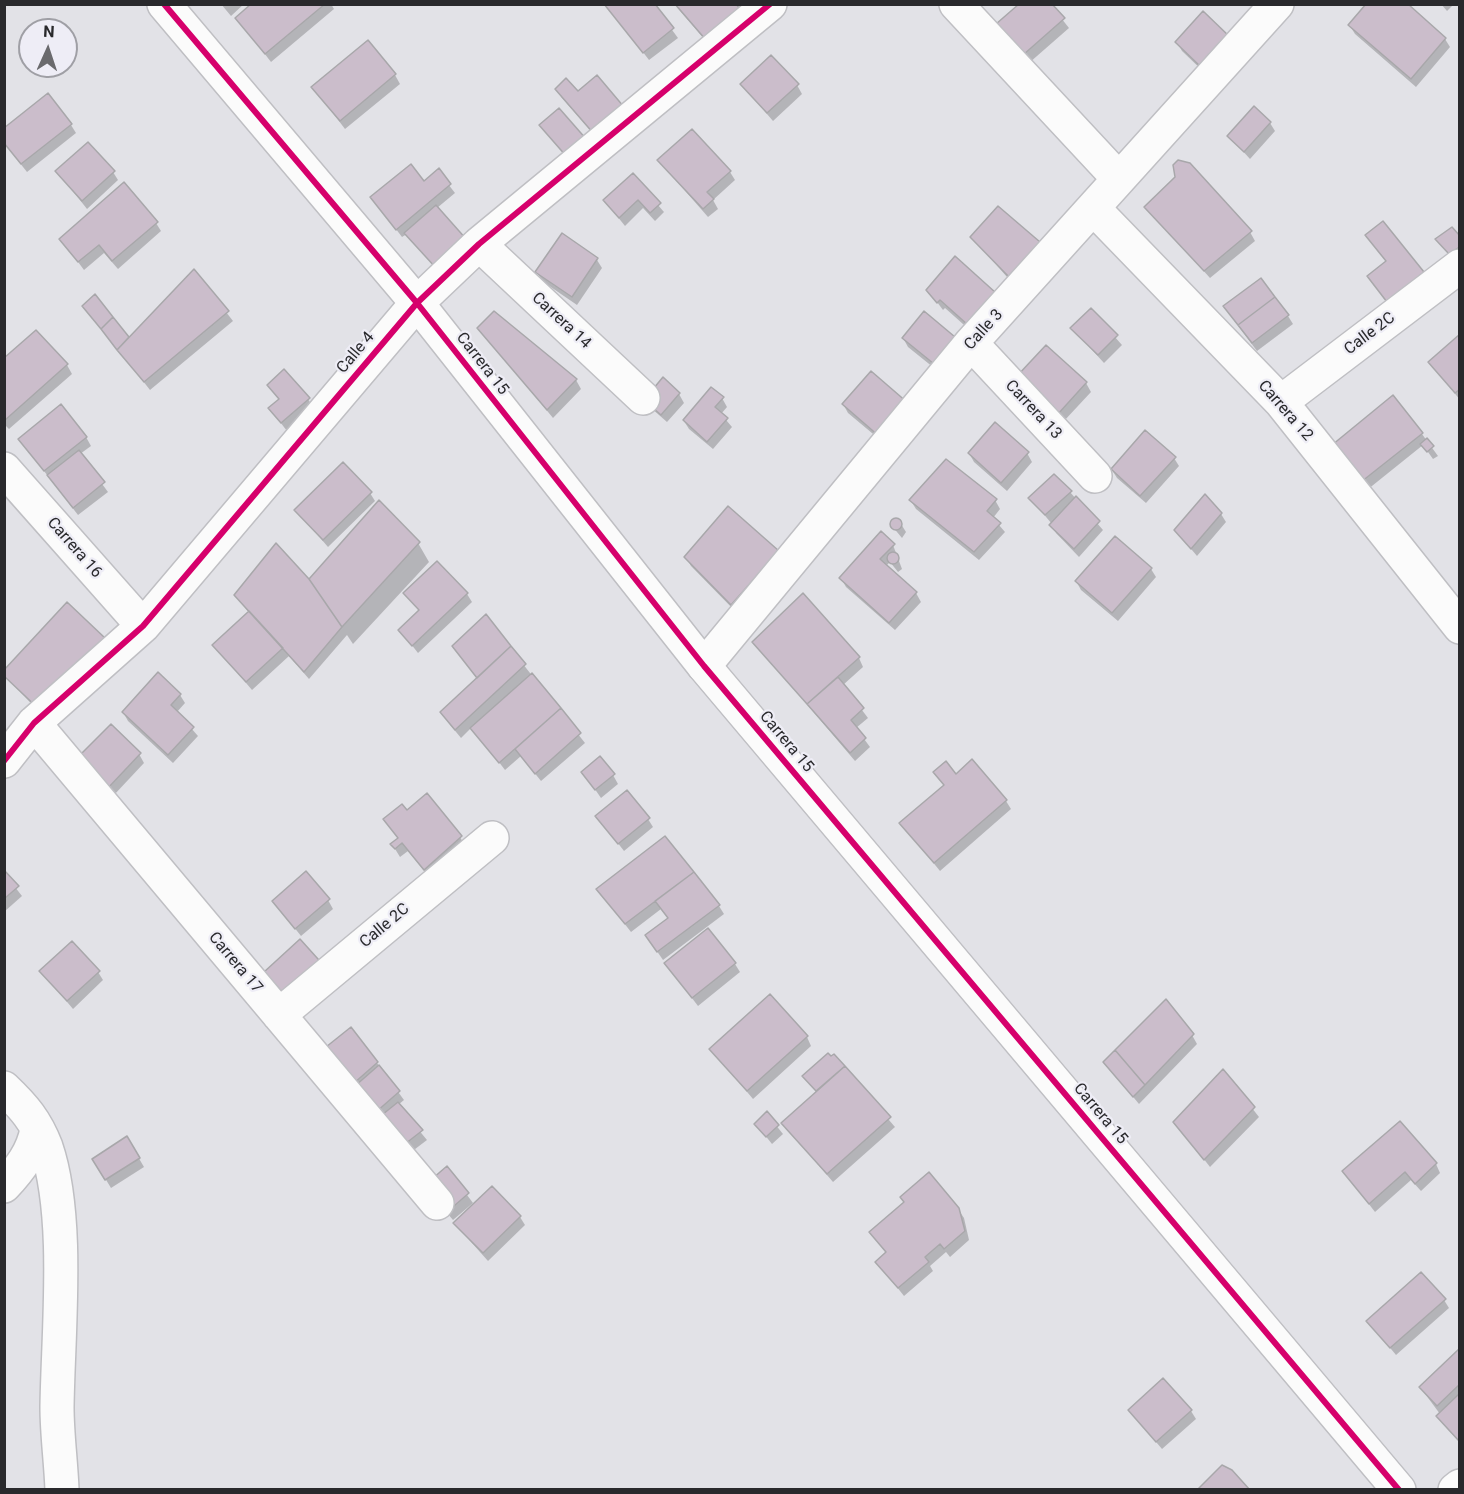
<!DOCTYPE html>
<html>
<head>
<meta charset="utf-8">
<style>
  body { margin:0 }
  #map { position:relative; width:1464px; height:1494px; overflow:hidden; background:#e2e2e7; font-family:Roboto,sans-serif }
  canvas { display:block }
  .frame { position:absolute; inset:0; border:6px solid #29292c; pointer-events:none }
  .north { position:absolute; left:18px; top:18px; width:60px; height:60px; box-sizing:border-box; background:#eeedf6; border:2px solid #9f9fa5; border-radius:50%; rotate:3deg; font-size:16px; font-weight:700; line-height:24px; text-align:center; color:#29292c }
  .north::after { content:''; display:block; margin:auto; width:21px; height:27px; background:#6a6a6d; clip-path:polygon(50% 0,100% 100%,50% 72%,0 100%) }
</style>
</head>
<body>
<div id="map">
<canvas width="1464" height="1494"></canvas>
<div class="frame"></div>
<div class="north">N</div>
</div>
<script>
const c = document.querySelector('canvas').getContext('2d');
c.lineJoin = 'round';
function paint(path, color) { c.fillStyle = color; c.fill(path, 'evenodd'); }
function stroke(path, color, width, dash) { c.strokeStyle = color; c.lineWidth = width; c.lineCap = dash ? 'butt' : 'round'; c.setLineDash(dash || []); c.stroke(path); }
function label(font, color, halo, rows, align = 'center') {
  c.font = font + ' Roboto,sans-serif'; c.lineWidth = 4.5; c.setLineDash([]); c.textBaseline = 'middle'; c.strokeStyle = halo; c.fillStyle = color; for (const [text, x, y, turn = 0] of rows) {
    c.save(); c.translate(x, y); c.rotate((+turn || 0) * Math.PI / 180); c.textAlign = isNaN(turn) ? turn : align; if (halo) c.strokeText(text, 0, 0); c.fillText(text, 0, 0); c.restore();
  }
}
const shadow = new Path2D(`
  M221 4H244L231 16Z
  M254 4H331L334 9 271 62 237 18Z
  M606 4H653L678 38 649 60Z
  M674 4H734L712 48Z
  M1050 4 1069 28 1029 63 1003 33Z
  M1441 4H1452L1453 5 1447 11Z
  M1203 14 1207 75 1182 51 1177 42Z
  M1350 26 1445 39 1450 47 1416 87 1355 34Z
  M395 75 400 84 345 129 313 87Z
  M742 85H797L802 94 773 121Z
  M557 89 578 94 600 141 562 98Z
  M1270 123 1275 131 1250 159 1229 136Z
  M71 125 76 133 27 172 4 143Z
  M659 161 730 172 735 180 713 200 718 209 708 217Z
  M57 171 113 172 118 180 87 209Z
  M438 171 455 193 437 208 442 276 407 234 402 237 372 198 424 183Z
  M632 175 664 212 655 221 643 208 625 226 605 201Z
  M1146 207 1250 232 1255 241 1210 278Z
  M999 208 1014 285 972 237Z
  M156 223 161 231 118 269 104 253 84 270 61 239Z
  M562 235 597 260 602 268 577 305 542 281 537 272Z
  M955 258 973 333 945 308 943 310 928 290Z
  M194 271 233 321 150 390 84 306 95 296 129 339Z
  M1091 310 1122 345 1104 363 1072 328Z
  M924 313 944 376 908 347 903 338Z
  M1230 315 1288 316 1293 324 1257 351Z
  M479 328 576 380 581 389 553 418Z
  M1460 336V400L1430 362Z
  M4 360 67 365 72 374 9 429 4 424Z
  M871 373 885 444 848 413 843 404Z
  M1086 383 1091 392 1064 421 1024 385Z
  M269 385 308 399 313 407 287 431 270 409 279 400Z
  M679 394 684 403 667 422 651 408Z
  M722 398 727 407 721 414 732 427 713 449 689 429 684 421Z
  M1422 434 1438 456 1433 459 1423 445 1367 490 1339 454Z
  M86 437 91 446 80 454 108 492 78 515 20 440Z
  M969 453H1027L1032 462 1007 491 974 462Z
  M1174 458 1179 466 1146 503 1117 478 1112 470Z
  M1070 492 1103 530 1079 557 1056 533 1052 524 1030 498Z
  M370 493 375 501 328 547 296 510Z
  M995 500 1000 509 993 518 1005 532 979 560 916 509 911 501Z
  M1221 514 1226 522 1197 556 1176 531Z
  M895 520 901 524 906 532 902 538 892 526Z
  M418 543 429 562 353 644 347 635 309 679 289 656 252 690 214 645 249 613 236 595 309 581Z
  M893 545 902 569 898 572 890 562 886 566 916 593 921 602 895 630 846 587 841 578Z
  M777 552 737 613 691 566 686 557Z
  M1151 569 1156 577 1118 621 1081 590 1076 581Z
  M405 593 467 594 472 602 418 653 400 630 420 612Z
  M67 604 48 721 4 675Z
  M486 617 585 743 541 781 521 756 505 770 472 727 461 738 447 721 478 679 453 647Z
  M754 642 859 658 863 667 843 685 868 718 856 728 870 747 855 761Z
  M180 695 185 703 177 712 198 736 173 763 128 721 123 712Z
  M139 754 144 763 114 795 84 767Z
  M583 772 613 775 618 784 601 798Z
  M935 772 956 776 1006 801 1011 809 940 871 901 823 944 786Z
  M407 812 460 837 465 846 430 878 408 851 400 857 392 844 399 839 385 819Z
  M597 816 648 819 653 827 624 851Z
  M4 873 22 896 4 912Z
  M598 890 719 906 724 914 663 960 652 944 669 919 661 909 631 932Z
  M328 900 333 909 301 936 274 902Z
  M666 964H735L740 972 698 1006Z
  M41 971 98 972 103 980 73 1009Z
  M1192 1035 1197 1044 1139 1104 1105 1063Z
  M807 1037 811 1046 753 1099 711 1049Z
  M318 1056 377 1063 404 1100 398 1105 427 1140 402 1159Z
  M834 1056 895 1127 833 1182 783 1124 817 1093 804 1076Z
  M1223 1071 1259 1117 1210 1167 1175 1122Z
  M767 1114 783 1134 772 1144 756 1124Z
  M127 1138 144 1167 111 1188 94 1160Z
  M1436 1164 1440 1173 1421 1191 1411 1180 1375 1212 1344 1172Z
  M447 1168 473 1203 453 1220 431 1194Z
  M958 1209 964 1218 969 1240 950 1257 946 1252 930 1266 933 1271 904 1296 877 1262 886 1253 871 1233Z
  M520 1217 525 1225 488 1261 455 1224Z
  M1444 1300 1449 1308 1396 1355 1368 1321Z
  M1460 1350V1443L1443 1424 1438 1416 1440 1414 1420 1387Z
  M1129 1410 1191 1411 1196 1419 1162 1449Z`);
const building = new Path2D(`
  M251 4H325L265 54 235 18Z
  M604 4H655L674 28 643 53Z
  M675 4H736L740 9 706 40Z
  M1019 4H1052L1065 18 1023 55 996 24Z
  M1366 4H1408L1446 38 1411 79 1348 25Z
  M1203 11 1230 37 1202 68 1175 42Z
  M368 40 396 74 340 121 311 87Z
  M771 55 799 84 767 113 740 84Z
  M597 75 624 107 594 134 555 89 566 78 578 91Z
  M48 93 72 124 21 164 4 143V128Z
  M1254 106 1271 122 1244 152 1227 136Z
  M559 108 587 140 567 157 539 125Z
  M692 129 731 171 707 192 714 199 703 209 657 160Z
  M88 142 115 171 82 201 55 171Z
  M1178 160 1190 163 1252 231 1204 271 1144 207 1175 177 1173 165Z
  M411 164 424 181 439 168 451 184 396 230 370 197Z
  M633 173 661 203 650 213 638 200 619 218 603 200Z
  M124 182 158 222 112 261 99 245 78 262 59 239Z
  M436 205 467 240 436 268 404 233Z
  M998 206 1040 242 1009 277 970 237Z
  M1383 221 1424 272 1387 302 1367 276 1386 261 1365 235Z
  M1452 227 1460 236V247L1449 254 1435 239Z
  M562 233 598 258 572 297 535 272Z
  M955 256 996 293 968 325 940 300 937 303 926 290Z
  M194 269 229 311 144 382 117 350Z
  M1261 278 1275 297 1238 325 1223 306Z
  M95 294 113 317 101 329 82 306Z
  M1275 297 1289 315 1252 343 1238 325Z
  M1091 308 1118 335 1098 355 1070 328Z
  M494 311 577 379 547 410 477 328Z
  M924 311 961 342 939 368 902 338Z
  M113 317 129 337 117 350 101 329Z
  M36 330 68 364 4 421V358Z
  M1460 334V389L1455 393 1428 362Z
  M1046 345 1087 382 1058 414 1017 376Z
  M284 369 310 398 281 423 268 408 279 399 267 385Z
  M871 371 908 403 880 437 842 404Z
  M663 377 680 393 661 415 644 400Z
  M711 387 724 397 715 407 728 418 707 442 683 420Z
  M1393 395 1423 433 1361 482 1332 445Z
  M61 404 87 437 44 471 18 439Z
  M995 422 1029 452 1001 483 968 453Z
  M1145 430 1176 457 1140 496 1111 469Z
  M1427 438 1434 446 1427 452 1420 444Z
  M79 450 105 482 73 508 47 475Z
  M946 459 997 499 987 511 1001 523 974 552 909 500Z
  M343 462 372 492 323 540 294 510Z
  M1054 474 1072 491 1045 515 1028 498Z
  M1205 494 1222 513 1191 549 1174 530Z
  M1076 496 1100 521 1074 549 1049 525Z
  M379 500 420 542 342 627 309 579Z
  M728 506 779 551 731 605 684 557Z
  M890 524a6 6 0 1 1 12 0a6 6 0 1 1-12 0Z
  M881 531 895 544 880 559 917 592 889 623 839 578Z
  M1115 536 1152 568 1112 613 1075 581Z
  M276 543 309 579 342 627 304 672 234 595Z
  M887 558a6 6 0 1 1 12 0a6 6 0 1 1-12 0Z
  M437 561 468 593 412 646 398 630 419 610 403 593Z
  M803 593 860 657 807 704 752 642Z
  M67 602 105 638 43 713 4 676V670Z
  M249 611 283 648 246 682 212 645Z
  M486 614 511 646 477 678 452 646Z
  M511 646 526 664 455 730 440 712Z
  M158 672 181 694 171 705 194 727 168 755 122 712Z
  M532 673 561 708 499 763 470 728Z
  M838 677 864 708 851 720 866 738 850 753 807 704Z
  M561 708 581 733 535 774 515 749Z
  M111 724 141 753 108 788 77 758Z
  M600 756 615 774 595 790 581 772Z
  M972 759 1007 800 934 863 899 823 944 785 933 772 946 761 956 774Z
  M627 790 650 818 618 844 595 816Z
  M427 793 462 836 424 870 402 843 395 849 390 844 398 838 383 819 402 804 407 810Z
  M665 836 694 872 625 924 596 889Z
  M4 870 19 886 4 899Z
  M306 871 330 899 295 929 272 901Z
  M694 872 720 905 657 952 645 935 668 918 655 901Z
  M708 928 736 963 692 998 664 963Z
  M300 939 327 969 291 1002 264 972Z
  M72 941 100 971 67 1001 39 971Z
  M770 994 808 1036 747 1091 709 1049Z
  M1166 999 1194 1034 1145 1085 1115 1050Z
  M351 1027 378 1062 345 1091 316 1055Z
  M1115 1050 1145 1085 1133 1097 1103 1062Z
  M828 1053 831 1056 834 1054 845 1066 816 1091 802 1076Z
  M379 1065 400 1091 368 1119 347 1093Z
  M845 1066 891 1117 827 1174 781 1123Z
  M1223 1069 1255 1107 1204 1160 1173 1122Z
  M398 1102 423 1130 396 1151 372 1123Z
  M767 1111 779 1125 766 1137 754 1124Z
  M1400 1121 1437 1163 1415 1184 1405 1172 1369 1204 1342 1171Z
  M127 1136 140 1158 105 1180 92 1159Z
  M447 1166 469 1193 447 1212 425 1185Z
  M929 1172 959 1208 965 1231 944 1249 940 1244 925 1257 929 1262 898 1288 875 1262 886 1252 869 1232 904 1202 900 1197Z
  M492 1186 521 1216 483 1253 453 1223Z
  M1421 1272 1446 1299 1390 1348 1366 1321Z
  M1460 1348V1384L1437 1406 1419 1387Z
  M1163 1378 1192 1410 1156 1442 1128 1410Z
  M1460 1393V1442L1436 1416Z
  M1222 1465 1232 1470 1250 1490H1197Z`);
const street = new Path2D(`
  M956 4 1119 179
  M1094 209 1281 402 1460 627
  M479 244 643 398
  M971 343 1095 476
  M1281 402 1460 266
  M4 469 143 626
  M704 666 971 343 1277 4
  M34 723 437 1203
  M4 761 34 723 143 626 417 303 479 244 770 4
  M279 1015 492 838
  M4 1088C24 1107 36 1121 46 1147 70 1217 58 1332 57 1407 57 1435 61 1462 62 1490
  M4 1186C20 1169 33 1152 37 1129
  M1455 1490 1460 1486`);
const secondary = new Path2D(`
  M164 4 417 303 704 666 1399 1490`);
const cycleway = new Path2D(`
  M164 4 417 303 704 666 1399 1490
  M4 761 34 723 143 626 417 303 479 244 770 4`);
const streetNames = [
  ["Carrera 14",561,321,43],
  ["Calle 3",984,330,-48],
  ["Calle 2C",1370,334,-37],
  ["Calle 4",356,353,-50],
  ["Carrera 15",482,364,52],
  ["Carrera 13",1033,410,47],
  ["Carrera 12",1285,411,49],
  ["Carrera 16",74,548,49],
  ["Carrera 15",786,742,50],
  ["Calle 2C",385,926,-40],
  ["Carrera 17",235,963,50],
  ["Carrera 15",1100,1114,50]
];
paint(shadow, '#0003');
paint(building, '#cbbdcb');
stroke(building, '#a8a7aa', 1.5);
stroke(street, '#bfbfc3', 36);
stroke(secondary, '#bfbfc3', 36);
stroke(street, '#fbfbfb', 33);
stroke(secondary, '#fbfbfb', 33);
stroke(cycleway, '#d6006c', 6);
label('16px', '#29292c', '#eeedf6', streetNames);
</script>
</body>
</html>
